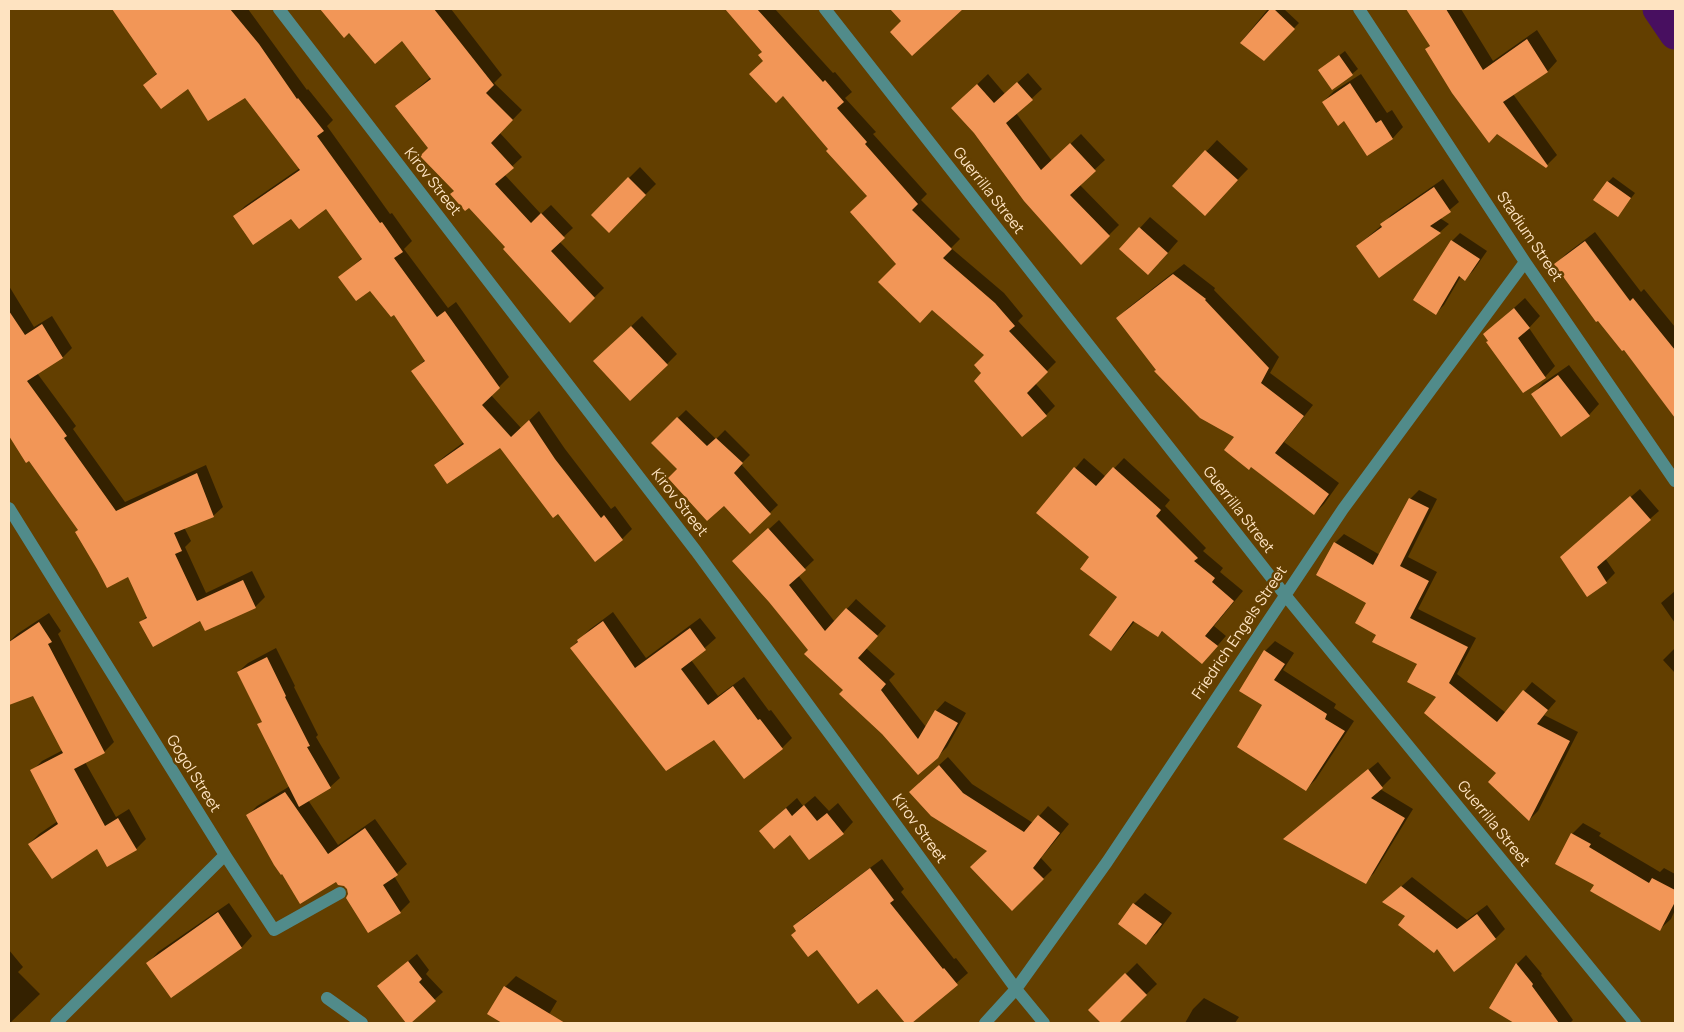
<!DOCTYPE html>
<html>
<head>
<meta charset="utf-8">
<style>
  body { margin:0 }
  #map { position:relative; width:1684px; height:1032px; overflow:hidden; background:#633f00; font-family:Manrope,sans-serif }
  canvas { display:block }
  .frame { position:absolute; inset:0; border:10px solid #fee3c1; pointer-events:none }
</style>
</head>
<body>
<div id="map">
<canvas width="1684" height="1032"></canvas>
<div class="frame"></div>
</div>
<script>
const c = document.querySelector('canvas').getContext('2d');
c.lineJoin = 'round';
function paint(path, color) { c.fillStyle = color; c.fill(path, 'evenodd'); }
function stroke(path, color, width, dash) { c.strokeStyle = color; c.lineWidth = width; c.lineCap = dash ? 'butt' : 'round'; c.setLineDash(dash || []); c.stroke(path); }
function label(font, color, halo, rows, align = 'center') {
  c.font = font + ' Manrope,sans-serif'; c.lineWidth = 5; c.setLineDash([]); c.textBaseline = 'middle'; c.strokeStyle = halo; c.fillStyle = color; for (const [text, x, y, turn = 0] of rows) {
    c.save(); c.translate(x, y); c.rotate((+turn || 0) * Math.PI / 180); c.textAlign = isNaN(turn) ? turn : align; if (halo) c.strokeText(text, 0, 0); c.fillText(text, 0, 0); c.restore();
  }
}
const shadow = new Path2D(`
  M116 9H248L307 90 308 89 333 120 327 126 390 214 392 213 412 241 404 249 448 308 456 302 509 377 491 395 521 428 539 411 565 449 611 509 615 506 632 529 622 539 558 512 500 446 435 465 445 456 464 442 413 371 426 359 394 313 371 289 340 277 362 258 327 207 291 217 235 216 245 206 300 168 245 96 188 88 145 85 157 73 114 10Z
  M331 9H451L502 75 494 83 522 110 500 133 522 157 504 174 541 214 551 205 573 228 559 241 604 288 570 321 507 247 455 191 429 148 397 106 431 77 402 40 349 32 326 14Z
  M727 9H775L833 73 835 72 852 92 845 98 876 132 873 134 927 194 921 200 960 239 951 248 1004 293 1023 316 1018 321 1056 362 1035 383 1055 406 1046 415 983 373 986 355 897 264 868 196 783 94 765 60 764 51Z
  M892 9H958L959 10 903 21Z
  M1268 9H1284L1299 23 1264 59 1241 42Z
  M1408 9H1461L1493 61 1537 30 1557 61 1548 71 1513 94 1557 155 1546 166 1427 49 1430 46Z
  M1345 51 1358 69 1352 74 1320 70Z
  M1028 73 1042 89 1016 113 1052 161 1081 134 1105 160 1079 184 1119 225 1081 263 963 98 988 74 1005 94Z
  M1361 74 1387 113 1392 110 1403 127 1393 138 1367 154 1344 120 1323 102 1334 91Z
  M1217 140 1248 169 1215 203 1174 186Z
  M640 167 656 184 609 231 592 215Z
  M1613 177 1635 193 1622 210 1608 182Z
  M1443 179 1459 202 1440 218 1449 224 1440 232 1380 276 1357 246 1382 225 1391 215Z
  M1150 217 1178 241 1159 263 1140 228Z
  M1595 232 1641 292 1644 289 1675 327V416L1624 348 1556 264 1566 254Z
  M1460 233 1487 251 1473 271 1465 279 1461 276 1444 305 1436 313 1452 241Z
  M1184 264 1215 288 1214 290 1279 357 1270 373 1313 405 1284 442 1339 483 1324 504 1314 514 1236 437 1158 370 1118 318 1128 308Z
  M9 286 34 327 52 316 72 348 63 357 37 373 76 426 73 429 125 502 206 465 223 507 213 516 184 527 191 541 185 547 206 593 252 571 265 597 255 607 205 630 200 619 140 623 147 616 128 576 79 530 9 431Z
  M1525 298 1540 316 1529 328 1555 366 1545 377 1490 341 1485 334Z
  M642 316 677 354 667 364 605 351Z
  M1569 365 1599 404 1589 415 1533 394 1543 383Z
  M686 410 716 439 725 430 750 455 741 464 778 505 750 532 724 504 679 469 652 443Z
  M1084 458 1106 477 1124 458 1170 500 1165 506 1206 548 1203 551 1223 568 1220 572 1243 591 1214 626 1226 636 1202 663 1163 631 1158 636 1135 621 1120 640 1111 650 1119 597 1091 557 1038 512Z
  M1640 489 1659 511 1605 558 1615 573 1606 582 1587 595 1570 549Z
  M1419 490 1437 499 1408 557 1437 572 1418 609 1476 638 1457 674 1506 713 1532 682 1556 701 1544 715 1578 732 1538 811 1529 820 1498 773 1438 697 1419 663 1378 634 1367 603 1335 543 1344 534 1380 555 1410 499Z
  M779 520 814 560 798 575 835 622 856 599 886 626 866 648 895 674 889 680 926 727 936 711 945 701 966 713 947 747 937 757 845 690 810 650 744 552Z
  M1675 591V623L1661 603Z
  M613 612 646 658 700 618 716 638 691 660 718 696 744 677 769 711 771 710 792 738 782 748 714 738 571 648 589 630Z
  M49 613 61 631 58 634 114 742 104 752 85 762 116 817 129 809 146 839 136 849 29 844 39 834 58 821 32 771 42 761 63 750 34 695 11 703 9 698V667L18 662 9 647V642L17 634Z
  M1275 641 1294 653 1283 670 1336 704 1334 708 1354 721 1316 779 1306 789 1263 705 1265 651Z
  M276 648 295 686 294 687 318 735 316 737 340 778 330 787 308 800 338 845 375 819 407 864 394 876 410 902 400 912 349 894 348 888 247 816 257 806 290 786 259 725 263 721 238 672 248 663Z
  M1675 648V673L1663 660Z
  M948 757 972 784 1033 823 1048 806 1069 824 1041 858 1052 870 1012 909 989 850 919 783Z
  M1378 762 1391 778 1380 789 1413 809 1374 873 1365 882 1294 831Z
  M815 796 829 811 838 803 853 822 843 833 771 821 797 798 803 806Z
  M1583 823 1601 833 1599 836 1660 872 1664 868 1675 874V910L1671 919 1660 929 1595 884 1557 863 1572 834Z
  M882 859 904 889 901 892 954 959 956 958 968 973 911 1023H906L877 987 817 949 794 926 805 916Z
  M1412 877 1467 920 1487 905 1505 929 1496 938 1438 948 1407 915 1394 893Z
  M1145 893 1172 913 1157 933 1146 943 1134 904Z
  M229 903 252 936 242 947 171 997 148 963 158 952Z
  M9 950 23 967 18 972 40 994 10 1023 9 1022Z
  M417 954 429 970 426 974 443 992 408 1023 379 986Z
  M1526 955 1542 974 1541 975 1573 1020 1570 1023H1516L1491 1008 1517 964Z
  M1137 963 1157 984 1117 1023H1103L1090 1010Z
  M516 976 557 1001 544 1023H505L489 1014 505 987Z
  M1204 998 1239 1017 1235 1023H1185L1193 1009Z`);
const canal = new Path2D(`
  M1658 9 1675 34`);
const building = new Path2D(`
  M112 9H230L259 44 297 99 298 98 324 131 317 136 380 223 382 222 403 252 394 258 437 317 445 311 500 388 482 405 511 437 529 420 555 459 601 518 604 515 623 540 595 562 558 514 553 518 500 448 447 484 434 465 464 444 411 371 425 361 394 315 391 317 370 291 356 301 338 277 362 259 326 209 299 229 291 219 253 245 233 216 300 170 245 98 208 121 188 89 161 109 143 85 157 74Z
  M320 9H434L494 85 486 93 513 120 491 143 514 168 495 184 531 223 541 213 565 238 551 251 595 298 570 323 503 249 505 247 469 208 465 211 450 194 454 191 420 156 428 148 395 106 431 79 402 41 375 64 349 33 344 38Z
  M725 9H757L823 82 825 80 844 102 837 108 867 142 865 144 918 204 912 210 952 249 943 258 995 303 1015 326 1009 331 1048 372 1027 393 1047 416 1022 437 974 381 981 373 974 365 984 355 932 310 920 323 878 282 896 264 850 212 867 196 826 151 828 149 783 96 776 103 749 74 763 61 758 55 762 52Z
  M890 9H963L912 56 890 32 901 21Z
  M1270 9H1274L1295 29 1264 61 1240 43Z
  M1406 9H1446L1483 70 1527 39 1548 72 1503 102 1548 166 1546 168 1497 134 1489 143 1452 93 1425 49 1430 46Z
  M1339 55 1353 75 1332 90 1318 70Z
  M1017 82 1033 100 1006 123 1041 170 1070 143 1096 171 1070 195 1110 236 1081 265 1024 201 974 133 951 108 977 84 994 103Z
  M1350 83 1376 123 1381 120 1393 139 1367 156 1344 121 1338 126 1322 102Z
  M1205 150 1238 180 1205 216 1172 186Z
  M628 177 646 195 609 233 591 215Z
  M1607 181 1631 198 1618 217 1593 200Z
  M1434 187 1451 212 1430 226 1441 233 1379 278 1356 246 1382 227 1380 224Z
  M1139 227 1168 253 1148 275 1119 249Z
  M1451 240 1480 259 1465 281 1459 276 1436 315 1413 300Z
  M1585 241 1630 301 1633 298 1675 350V418L1624 350 1622 351 1598 321 1596 322 1554 264Z
  M1173 274 1206 299 1205 300 1269 368 1261 383 1304 416 1275 453 1329 494 1314 515 1251 467 1249 470 1224 450 1234 437 1200 418 1154 371 1156 370 1116 318Z
  M1514 308 1530 328 1518 338 1546 378 1523 393 1486 342 1488 341 1483 334Z
  M9 311 25 335 42 324 63 358 27 381 67 436 64 438 116 511 197 473 214 517 174 533 182 551 175 554 197 601 243 580 256 608 205 631 200 621 153 647 139 622 147 618 128 577 107 588 97 569 75 532 78 530 29 461 26 463 9 436Z
  M631 326 668 365 630 401 593 361Z
  M1558 375 1590 416 1561 437 1531 394Z
  M677 417 707 446 716 438 743 463 734 473 771 514 750 534 724 506 707 521 668 478 677 469 651 443Z
  M1074 467 1096 486 1113 467 1161 510 1156 516 1198 558 1194 561 1215 578 1212 582 1234 601 1205 636 1218 646 1202 664 1162 631 1158 637 1133 621 1111 651 1089 635 1117 597 1080 569 1089 557 1036 513Z
  M1630 496 1651 520 1597 567 1607 583 1587 597 1560 557Z
  M1409 498 1429 508 1400 566 1429 581 1410 618 1468 647 1449 683 1497 722 1523 690 1548 710 1537 724 1570 741 1529 821 1488 782 1496 773 1424 713 1436 697 1407 682 1417 664 1372 642 1376 635 1355 623 1366 603 1316 575 1334 542 1373 565Z
  M768 528 806 570 789 585 825 631 846 608 878 636 858 658 886 684 881 690 918 739 935 710 958 723 938 758 918 775 882 734 839 694 843 690 804 654 808 650 769 602 732 561Z
  M603 621 635 668 690 628 706 650 681 669 708 705 733 686 758 720 760 719 783 749 744 779 714 740 666 771 570 648 578 642 577 640Z
  M39 622 52 642 48 644 105 753 74 769 105 826 118 818 137 850 107 867 97 849 52 879 28 844 58 824 30 770 63 753 33 696 9 705V642Z
  M1264 650 1285 664 1274 680 1327 714 1325 719 1345 731 1306 791 1237 747 1262 705 1239 691Z
  M267 657 286 696 285 697 310 746 307 747 331 788 299 807 257 724 262 722 237 672Z
  M939 765 963 793 1024 832 1038 815 1060 833 1033 868 1044 879 1012 911 970 867 987 851 931 816 909 792Z
  M1368 769 1383 788 1371 798 1405 818 1366 884 1283 839Z
  M285 792 328 854 365 828 398 875 383 885 401 913 368 933 346 898 348 894 347 889 344 886 338 885 336 882 300 904 282 874 281 875 274 865 246 815Z
  M804 805 817 821 827 813 844 834 809 860 790 835 774 849 759 831 786 808 792 816Z
  M1571 833 1591 844 1589 847 1649 883 1652 878 1675 890V902L1660 931 1590 891 1594 885 1555 864Z
  M870 868 894 900 890 903 943 969 944 968 958 985 912 1023H905L877 989 858 1004 817 950 808 957 791 935 796 931 793 926Z
  M1401 886 1457 929 1477 914 1496 939 1454 972 1437 949 1434 953 1398 925 1405 916 1382 902Z
  M1133 903 1162 924 1146 945 1118 924Z
  M218 912 242 948 171 998 146 963Z
  M408 961 422 979 419 982 436 1001 411 1023H406L377 986Z
  M1516 963 1533 984 1532 986 1559 1023H1514L1489 1008Z
  M1125 973 1147 995 1119 1023H1101L1088 1010Z
  M504 986 565 1023H502L487 1014Z`);
const minor = new Path2D(`
  M279 9 696 551 1016 989 1044 1023
  M825 9 1285 595 1635 1023
  M1359 9 1525 262 1675 481
  M9 508 225 855 56 1023
  M225 855 274 930 340 893
  M327 998 362 1023
  M985 1023 1016 989 1107 862 1343 509 1525 262`);
const streetNames = [
  ["Kirov Street",432,182,52],
  ["Guerrilla Street",988,191,52],
  ["Stadium Street",1529,237,56],
  ["Kirov Street",679,503,52],
  ["Guerrilla Street",1238,510,52],
  ["Friedrich Engels Street",1240,633,-56],
  ["Gogol Street",193,774,58],
  ["Guerrilla Street",1493,824,51],
  ["Kirov Street",919,829,54]
];
paint(shadow, '#0007');
stroke(canal, '#480f60', 31);
paint(building, '#f29657');
stroke(minor, '#518b8a', 12);
label('15px', '#fee3c1', '#633f00', streetNames);
</script>
</body>
</html>
